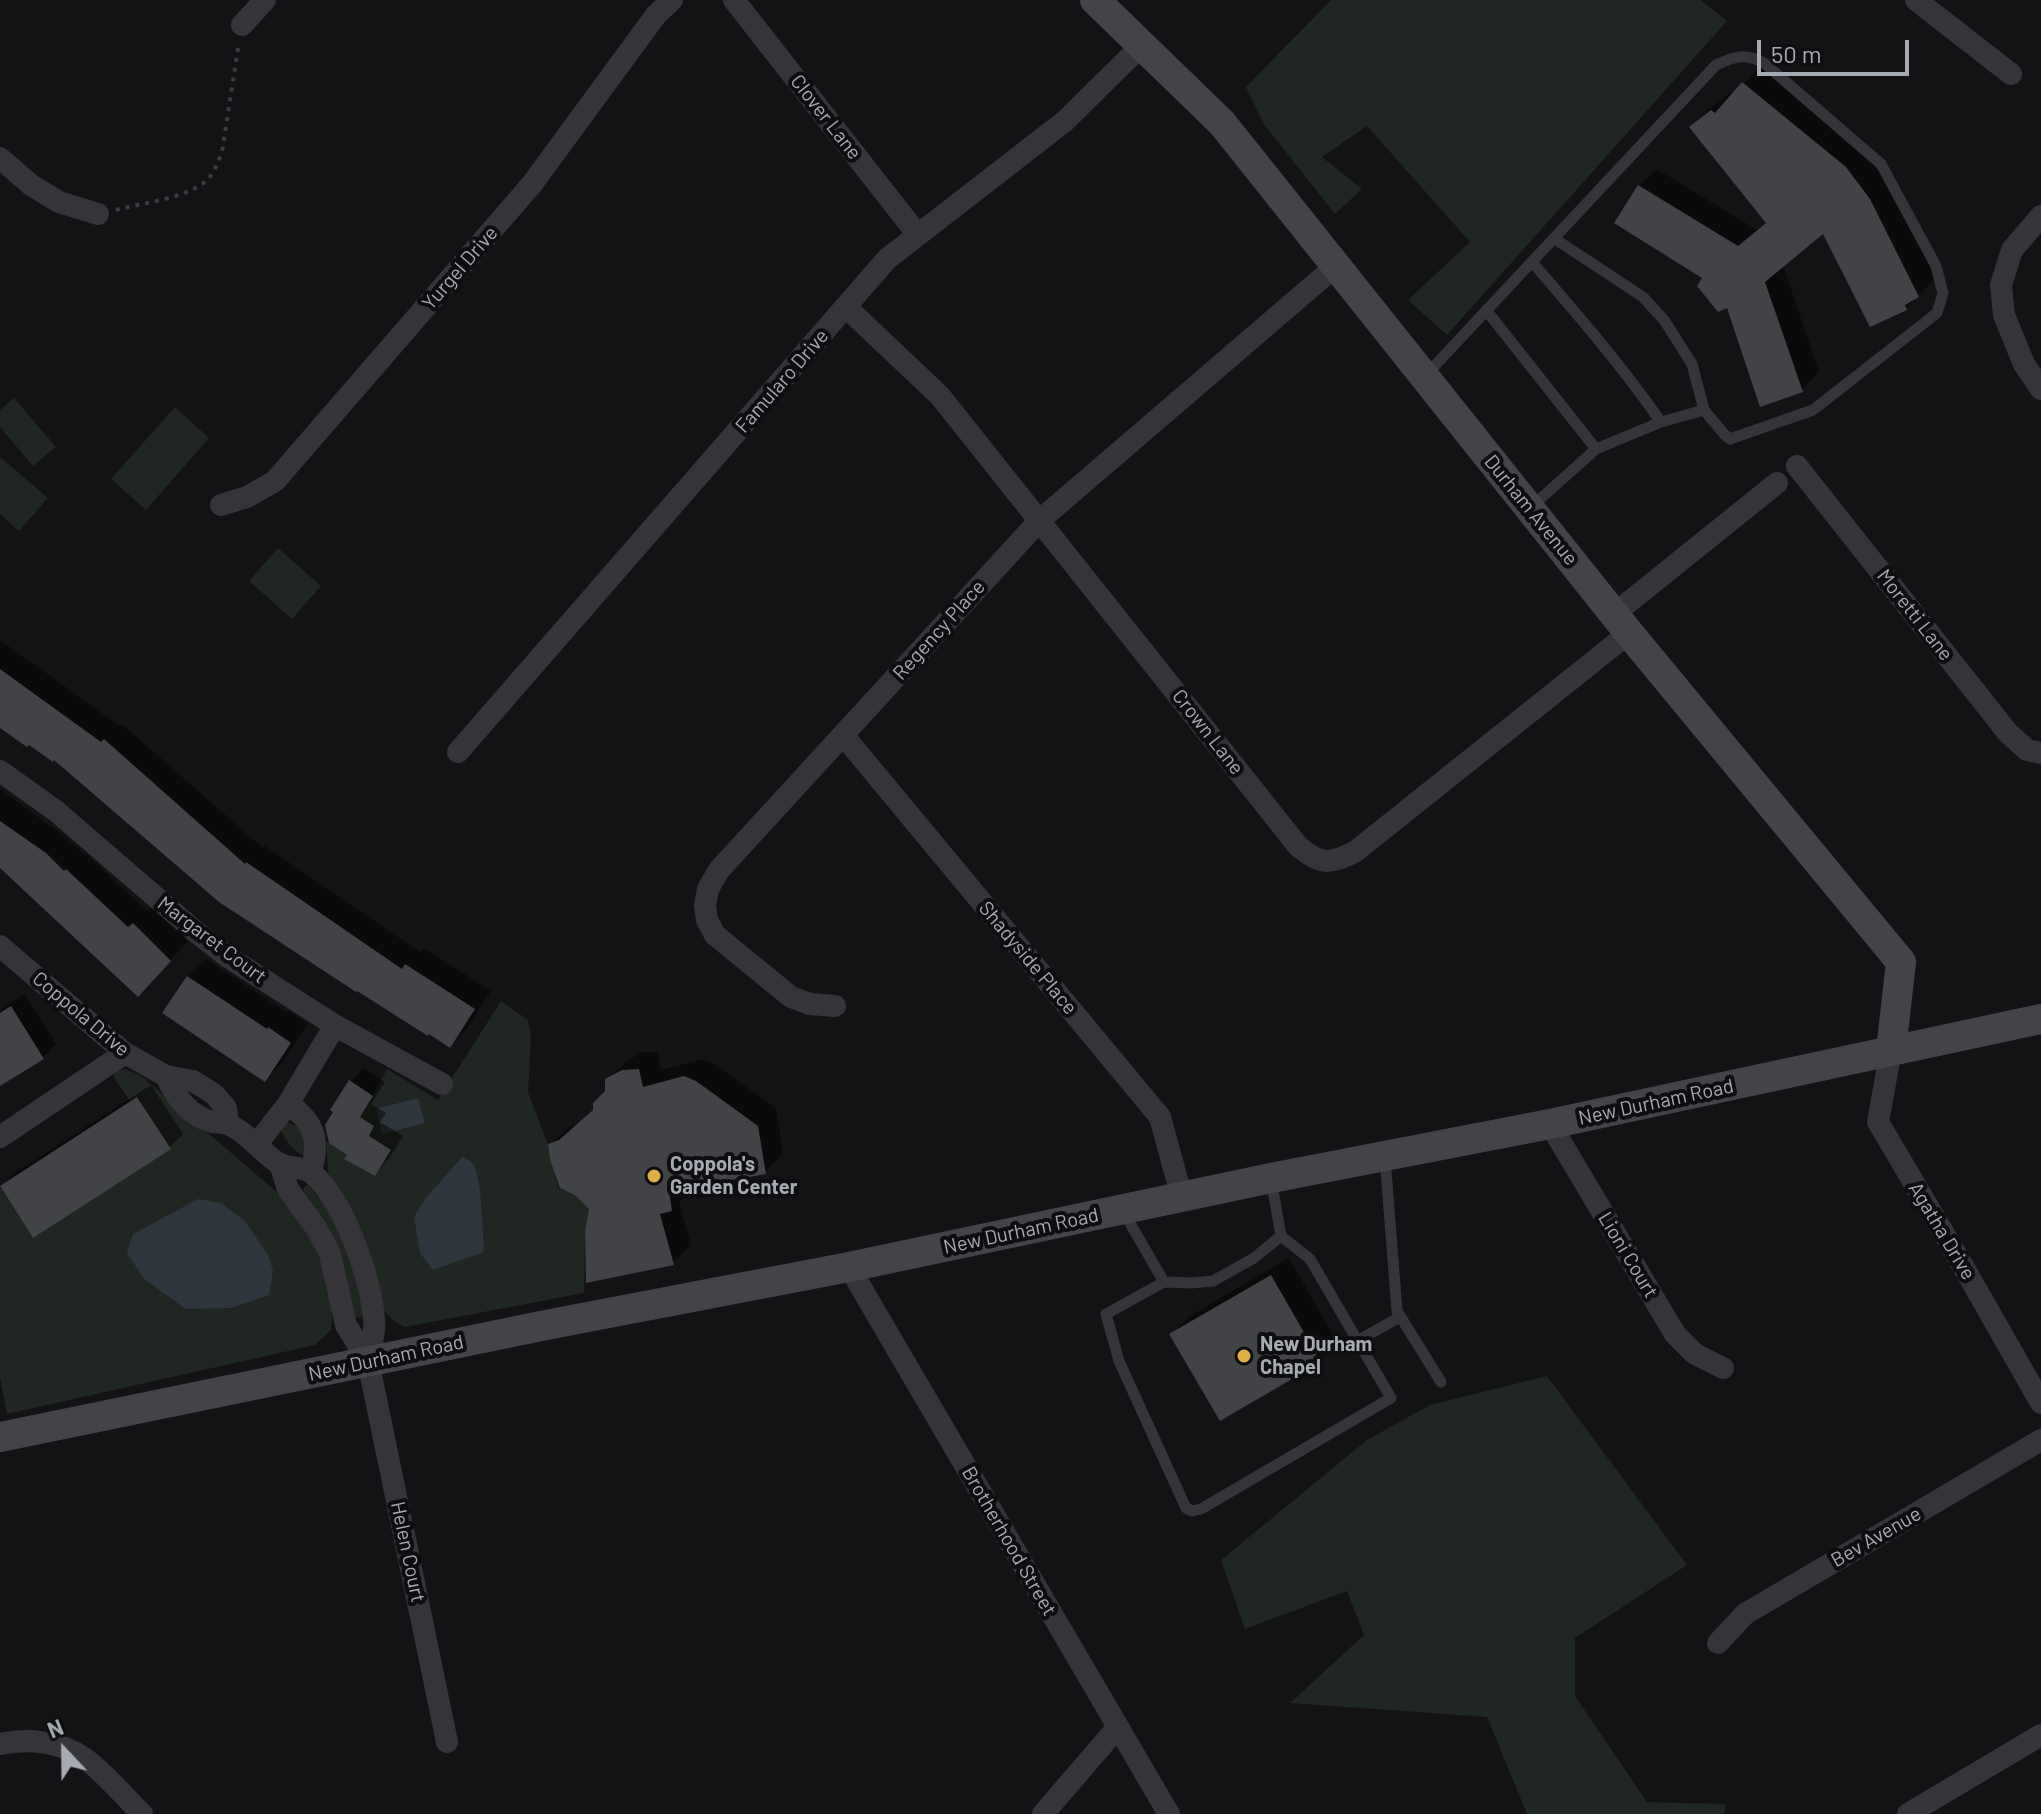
<!DOCTYPE html>
<html>
<head>
<meta charset="utf-8">
<style>
  body { margin:0 }
  #map { position:relative; width:2041px; height:1814px; overflow:hidden; background:#131315; font-family:Barlow,sans-serif }
  canvas { display:block }
  .north { position:absolute; left:24px; top:1710px; width:80px; height:80px; -webkit-text-stroke:6px #0e0e10; paint-order:stroke; rotate:338deg; font-size:22px; font-weight:700; line-height:32px; text-align:center; color:#a6aab3 }
  .north::after { content:''; display:block; margin:auto; width:28px; height:36px; background:#a6aab3; clip-path:polygon(50% 0,100% 100%,50% 72%,0 100%) }
  .scale { position:absolute; left:1757px; top:40px; width:152px; height:36px; box-sizing:border-box; border:4px solid #a6aab3; border-top:0; padding-left:10px; font-size:24px; line-height:28px; white-space:nowrap; color:#a6aab3; -webkit-text-stroke:6px #0e0e10; paint-order:stroke }
</style>
</head>
<body>
<div id="map">
<canvas width="2041" height="1814"></canvas>
<div class="north">N</div>
<div class="scale">50 m</div>
</div>
<script>
const c = document.querySelector('canvas').getContext('2d');
c.lineJoin = 'round';
function paint(path, color) { c.fillStyle = color; c.fill(path, 'evenodd'); }
function stroke(path, color, width, dash) { c.strokeStyle = color; c.lineWidth = width; c.lineCap = dash ? 'butt' : 'round'; c.setLineDash(dash || []); c.stroke(path); }
function label(font, color, halo, rows, align = 'center') {
  c.font = font + ' Barlow,sans-serif'; c.lineWidth = 8; c.setLineDash([]); c.textBaseline = 'middle'; c.strokeStyle = halo; c.fillStyle = color; for (const [text, x, y, turn = 0] of rows) {
    c.save(); c.translate(x, y); c.rotate((+turn || 0) * Math.PI / 180); c.textAlign = isNaN(turn) ? turn : align; if (halo) c.strokeText(text, 0, 0); c.fillText(text, 0, 0); c.restore();
  }
}
const green = new Path2D(`
  M1331 0H1701L1727 21 1447 335 1408 300 1470 242 1367 126 1322 157 1362 189 1335 214 1263 123 1246 87Z
  M14 398 56 447 33 466 0 427V410Z
  M175 407 209 438 146 510 111 479Z
  M0 457 48 498 19 531 0 514Z
  M278 548 321 586 292 619 249 581Z
  M501 1001 528 1020 531 1038 528 1092 548 1144 550 1160 559 1188 576 1196 589 1209 585 1231 584 1293 405 1327C391 1320 385 1314 378 1301L329 1183 326 1141 347 1155 345 1159 375 1176 391 1150 369 1136 374 1126 360 1117 373 1096 387 1069 438 1100Z
  M125 1069 140 1075 277 1192C309 1229 339 1279 331 1330L315 1345 7 1414 0 1377V1187L33 1238 170 1149 138 1097 130 1101 115 1079 114 1074 118 1070Z
  M286 1122 298 1126 306 1142 305 1156C295 1153 285 1140 281 1130Z
  M308 1185 329 1209 354 1264 363 1314 360 1318 356 1317 354 1312 342 1258 327 1224 304 1192V1187Z
  M1547 1376 1687 1565 1575 1638V1696L1647 1802 1726 1804 1724 1814H1527L1487 1717 1290 1703 1364 1635 1347 1591 1245 1629 1221 1560 1367 1440 1430 1405Z`);
const water = new Path2D(`
  M418 1098 425 1123 382 1134 376 1109Z
  M463 1156C465 1158 471 1161 473 1164 482 1178 483 1233 484 1252L433 1270 420 1253 414 1217 425 1199Z
  M198 1199 221 1203 245 1221 268 1255 273 1271 269 1295 231 1308 186 1309 144 1279 127 1253 133 1234Z`);
const shadow = new Path2D(`
  M1761 65 1863 150 1887 181 1936 278 1906 308 1824 231 1783 265 1819 372 1801 390 1705 277 1639 186 1657 169 1757 230 1767 222 1691 127 1709 109 1730 93 1733 96Z
  M0 640 120 726 122 724 263 848 265 846 420 952 424 948 491 991 467 1028 450 1045 429 1032 54 758 0 726Z
  M0 789 64 836 84 854 85 853 147 911 152 906 188 942 155 976 0 867Z
  M206 959 286 1012 287 1010 308 1024 283 1061 265 1079 188 977Z
  M25 994 56 1044 43 1057 0 1084V1010Z
  M642 1052H657L661 1070 703 1059 714 1064 776 1108 783 1154 765 1172 688 1186 689 1192 679 1202 691 1245 673 1263 591 1208 550 1145 569 1127 579 1123 595 1109 607 1091V1080L626 1062Z
  M364 1068 385 1082 371 1104 386 1113 380 1122 403 1136 388 1160 375 1173 350 1082Z
  M151 1085 183 1134 169 1148 2 1186 15 1173Z
  M1289 1258 1338 1343 1320 1360 1220 1418 1172 1334 1190 1316Z`);
const building = new Path2D(`
  M1742 82 1846 167 1870 199 1919 297 1905 305 1907 310 1870 327 1823 234 1765 282 1803 392 1760 407 1727 308 1718 312 1697 286 1702 278 1614 223 1638 185 1738 246 1766 223 1689 127 1711 110 1715 113Z
  M0 669 101 742 104 739 245 864 246 862 402 969 405 964 475 1009 450 1048 429 1034 428 1036 357 991 356 992 219 902 54 760 53 762 29 745 27 747 0 728Z
  M0 821 46 853 64 871 66 869 128 927 133 923 171 961 138 997 0 868Z
  M187 976 267 1029 268 1027 291 1043 265 1082 162 1013Z
  M11 1006 44 1059 0 1086V1013Z
  M639 1069 643 1087 684 1076 696 1081 758 1126 766 1174 669 1191 672 1211 660 1214 674 1265 586 1283 585 1231 589 1209 576 1196 560 1188 550 1160 548 1144 559 1140 593 1110V1103L605 1091V1079L622 1070Z
  M349 1080 373 1096 360 1117 374 1126 369 1136 391 1150 375 1176 344 1159 347 1155 329 1143 325 1125 333 1112 330 1110Z
  M137 1097 171 1149 33 1238 0 1186Z
  M1271 1275 1321 1362 1220 1421 1169 1334Z`);
const path = new Path2D(`
  M116 210C142 203 188 198 207 180 215 172 218 162 222 152L239 42`);
const lane = new Path2D(`
  M1555 239 1643 297 1664 320 1692 364 1704 410
  M1532 262C1577 314 1622 366 1661 422
  M1486 310 1596 449
  M1426 375 1716 65C1735 56 1746 53 1764 63L1881 164 1936 266 1943 293 1937 313 1813 410 1730 439 1724 434 1704 410 1661 422 1596 449 1530 508
  M1385 1158 1397 1311 1441 1382
  M1271 1179 1281 1236 1310 1259 1391 1398 1201 1509 1192 1511 1186 1508 1119 1361 1106 1314 1164 1282 1191 1283 1213 1281 1254 1258 1281 1236
  M1123 1211 1164 1282
  M1357 1341 1400 1317`);
const street = new Path2D(`
  M734 0 918 235
  M1916 0 2011 74
  M242 25 265 0
  M0 158 31 185 59 202 98 214
  M2041 216 2012 250 2001 285 2004 315 2024 364 2041 389
  M846 307 940 396 1298 846C1320 865 1330 865 1356 851L1629 633
  M1797 466 2008 733 2027 750 2041 753
  M221 505 247 497 275 481 532 184 656 15 672 0
  M1614 614 1777 483
  M843 735 1160 1117 1182 1198
  M458 752 887 259 1065 121 1141 46
  M0 771 56 811 195 931 228 957 336 1026 442 1084
  M0 946 125 1053 166 1076 193 1081 214 1094 226 1108 228 1123
  M835 1006 810 1004 791 997 715 935 707 920 705 906 708 889 719 870 1040 520 1337 265
  M1891 1050 1878 1122 1963 1266 2041 1403
  M166 1076C175 1096 190 1116 212 1122 219 1123 224 1122 230 1125 249 1134 261 1152 278 1163 288 1169 304 1166 313 1174 345 1203 370 1276 374 1319 376 1332 370 1348 368 1361
  M288 1104C315 1122 320 1141 311 1171
  M1550 1124 1675 1334 1695 1354 1723 1368
  M0 1137 125 1053
  M257 1144 288 1104 328 1037 336 1026
  M280 1164 288 1189 317 1229 330 1254 346 1325 368 1361 447 1742
  M849 1267 1169 1814
  M1718 1643 1745 1614 2041 1440
  M0 1744C27 1738 60 1741 84 1758 103 1771 125 1797 142 1814
  M1043 1814 1117 1728
  M1908 1814 2041 1735`);
const secondary = new Path2D(`
  M1095 0 1222 123 1629 633 1901 962 1891 1050
  M0 1437 546 1325 849 1267 1271 1178 1550 1124 2041 1019`);
const markers = [
  [654,1176,8,"#dcb044"],
  [1244,1356,8,"#dcb044"]
];
const streetNames = [
  ["Clover Lane",826,117,52],
  ["Yurgel Drive",460,268,-49],
  ["Famularo Drive",782,381,-49],
  ["Durham Avenue",1531,510,51],
  ["Moretti Lane",1915,615,52],
  ["Regency Place",939,630,-48],
  ["Crown Lane",1208,732,52],
  ["Margaret Court",212,940,37],
  ["Shadyside Place",1028,958,50],
  ["Coppola Drive",81,1014,40],
  ["New Durham Road",1656,1102,-12],
  ["New Durham Road",1021,1231,-12],
  ["Agatha Drive",1942,1231,59],
  ["Lioni Court",1628,1255,59],
  ["New Durham Road",386,1358,-12],
  ["Bev Avenue",1876,1537,-30],
  ["Brotherhood Street",1009,1541,60],
  ["Helen Court",408,1552,78]
];
const poiNames = [
  ["Coppola's",670,1164],
  ["Garden Center",670,1187],
  ["New Durham",1260,1344],
  ["Chapel",1260,1367]
];
paint(green, '#202621');
paint(water, '#2e353c');
paint(shadow, '#0007');
paint(building, '#424347');
stroke(path, '#3b3c40', 4, [4, 6]);
stroke(lane, '#353539', 11);
stroke(street, '#353539', 22);
stroke(secondary, '#434449', 30);
for (const [x, y, r, color] of markers) { const dot = new Path2D(); dot.arc(x, y, r, 0, 2 * Math.PI); c.fillStyle = color; c.fill(dot); stroke(dot, '#0e0e10', 3); }
label('20px', '#a6aab3', '#0e0e10', streetNames);
label('bold 20px', '#a6aab3', '#0e0e10', poiNames, 'left');
</script>
</body>
</html>
